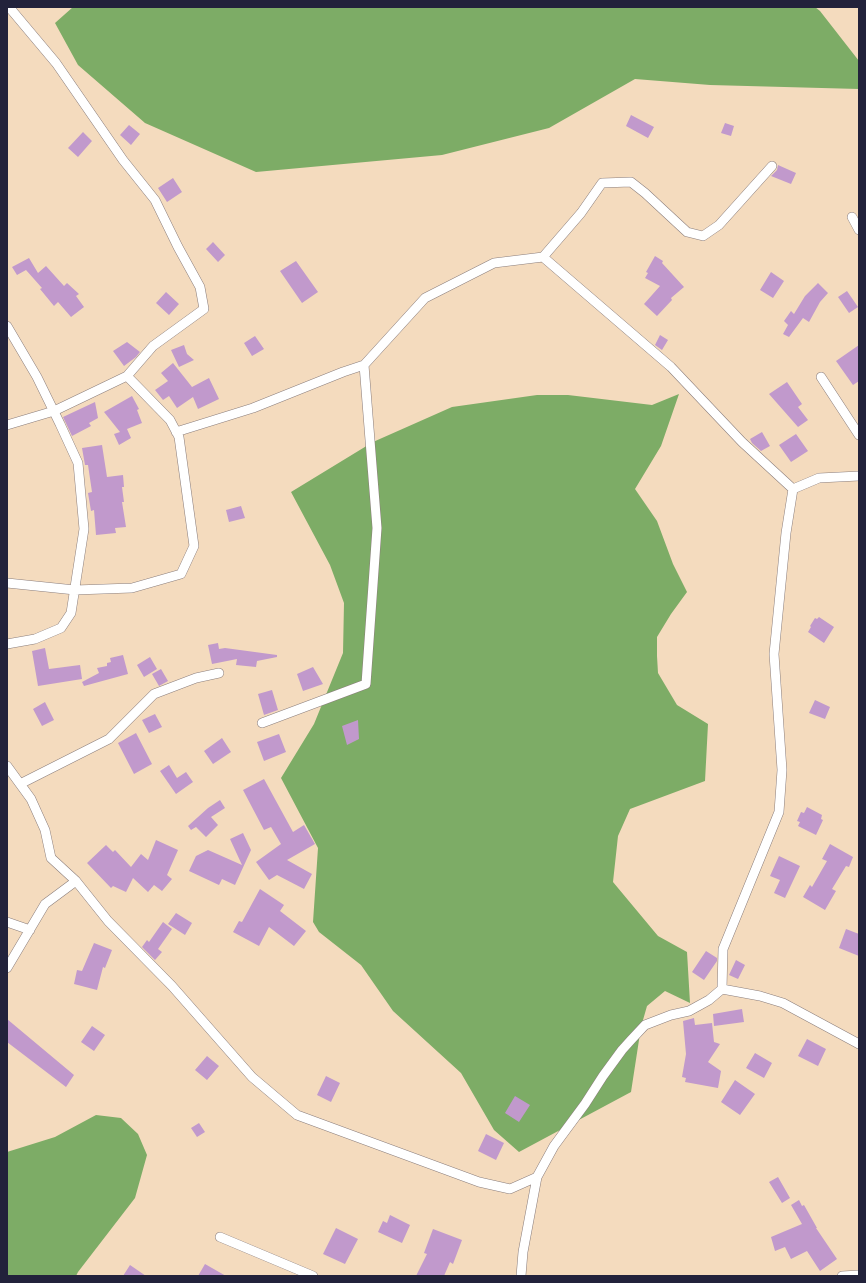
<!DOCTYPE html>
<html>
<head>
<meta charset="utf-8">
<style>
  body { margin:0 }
  #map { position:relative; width:866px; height:1283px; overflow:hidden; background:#f4dbbe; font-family:Mali,sans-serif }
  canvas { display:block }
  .frame { position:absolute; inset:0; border:8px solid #22223b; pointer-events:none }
</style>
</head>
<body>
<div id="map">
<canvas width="866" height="1283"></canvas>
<div class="frame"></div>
</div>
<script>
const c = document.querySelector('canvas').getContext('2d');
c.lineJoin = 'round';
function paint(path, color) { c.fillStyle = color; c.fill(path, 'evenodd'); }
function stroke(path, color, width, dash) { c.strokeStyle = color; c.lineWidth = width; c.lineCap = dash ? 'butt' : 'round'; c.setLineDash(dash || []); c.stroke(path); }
const forest = new Path2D(`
  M73 7H815L820 11 859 61V89L710 85 635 79 549 128 442 155 256 172 145 123 78 65 55 23Z
  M679 394 661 446 635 489 657 521 673 564 687 592 671 614 657 637V656L658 673 677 705 708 724 705 781 630 809 618 836 613 882 658 936 687 952 690 1003 665 991 647 1006 641 1027 631 1092 519 1152 494 1130 461 1073 393 1011 361 965 319 932 313 922 318 848 281 778 314 724 343 653 344 603 330 565 291 492 373 442 452 407 537 395H568L652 405Z
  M96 1115 121 1118 138 1134 147 1155 135 1198 78 1272 76 1276H7V1152L55 1137Z`);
const building = new Path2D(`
  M631 115 654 127 648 138 626 126Z
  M725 123 734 126 731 136 721 133Z
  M129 125 140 134 131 145 120 135Z
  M83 132 92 141 78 157 68 148Z
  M778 165 796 173 791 184 771 176 777 170Z
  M173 178 182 192 167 202 158 188Z
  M213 242 225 255 218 262 206 249Z
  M655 256 663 261 662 263 684 287 671 298 672 300 657 316 644 304 660 286 645 278 648 273 646 272Z
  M29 258 38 273 46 266 64 286 67 283 79 294 76 296 84 307 71 317 58 302 54 306 40 289 42 288 26 270 17 275 12 267Z
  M296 261 318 292 302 303 280 271Z
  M771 272 784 281 773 298 760 290Z
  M818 283 828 293 820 302 809 322 803 318 789 337 783 334 788 325 784 321 791 311 794 314 805 296Z
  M847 291 858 307 849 313 838 297Z
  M166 292 179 304 169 315 156 303Z
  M660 335 668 340 662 350 655 345Z
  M255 336 264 349 252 356 244 343Z
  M127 342 140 352 136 357 124 366 113 351Z
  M184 345 187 354 194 360 179 367 171 350Z
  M859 345V381L853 385 836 361Z
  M173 363 192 387 209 378 219 399 198 409 193 397 177 408 169 396 163 400 155 390 168 381 161 373Z
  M787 382 802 404 798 407 808 420 798 427 769 394Z
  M132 396 139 409 137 410 142 423 127 429 131 438 119 445 114 434 120 432 104 412Z
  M95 402 98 418 89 423 91 426 72 436 63 417Z
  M762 432 770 446 761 451 752 443 750 439Z
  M796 434 808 451 791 462 779 445Z
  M102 445 107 477 123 475 124 487H122L124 502H122L126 527 115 528 116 533 96 535 94 510 91 511 88 493 92 492 88 465H85L82 448Z
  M241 506 245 518 229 522 226 510Z
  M819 617 834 627 824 643 808 632 811 627 810 626 815 618 817 619Z
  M218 643 219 649 225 648 277 655V657L257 661 256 667 236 665 237 659 212 664 208 645Z
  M45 648 49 669 80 665 82 679 38 686 32 651Z
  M123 655 128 674 84 686 82 682 99 673 97 668 107 666V663L111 662 110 658Z
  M150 657 157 669 144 677 137 665Z
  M313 667 323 684 303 691 297 674Z
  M161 669 168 681 159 686 152 674Z
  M272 690 278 710 264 715 258 694Z
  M815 700 830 707 825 719 809 713Z
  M45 702 54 720 42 726 33 709Z
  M155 714 162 727 149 733 142 720Z
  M358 720 359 739 347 745 342 726Z
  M136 733 152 764 134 774 118 743Z
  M279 734 286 752 264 761 257 742Z
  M222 738 231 752 213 764 204 751Z
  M169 765 177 778 186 772 193 782 176 794 160 771Z
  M264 779 293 832 304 825 315 844 287 860 312 874 304 889 277 875 269 880 256 862 281 844 271 827 264 830 243 790Z
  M220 800 225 808 211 817 218 825 206 837 196 827 191 830 188 826 208 808Z
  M807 807 822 815 821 819 823 820 816 835 798 826 800 822 797 821 801 812 804 813Z
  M243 833 251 850 235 885 222 879 219 885 189 871 196 856 208 850 242 865 230 839Z
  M156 840 178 850 167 875 172 879 162 891 154 885 148 892 133 878 126 892 113 886 111 888 87 863 106 845 113 852 115 850 131 867 141 854 148 860Z
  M830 844 853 857 849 867 846 866 832 889 836 891 825 910 803 897 810 885 812 887 827 861 822 859Z
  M779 856 800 866 785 898 774 893 780 880 770 876Z
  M260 889 284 905 280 911 306 931 294 946 269 927 259 946 233 932 239 921 242 922Z
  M176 913 192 923 185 935 168 924Z
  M163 922 172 929 158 949 162 952 155 960 142 947 147 940 149 942Z
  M846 929 859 934V956L839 948Z
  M94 943 112 950 105 968 103 967 97 990 74 984 77 970 82 971Z
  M706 951 717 958V961L704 980 692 972Z
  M736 960 745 965 738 979 729 975Z
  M742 1009 744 1022 714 1026 713 1014Z
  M694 1018 695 1025 712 1023 714 1042 720 1044 708 1062 721 1071 718 1088 685 1082 686 1078 682 1077 686 1054 683 1021Z
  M7 1019 74 1075 66 1087 7 1042Z
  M92 1026 105 1035 94 1051 81 1042Z
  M807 1039 826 1049 818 1066 798 1056Z
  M755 1053 772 1063 764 1078 746 1068Z
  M207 1056 219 1066 207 1080 195 1070Z
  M326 1076 340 1083 331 1102 317 1095Z
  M735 1080 755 1094 740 1115 721 1102Z
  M515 1096 530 1105 519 1122 505 1113Z
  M199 1123 205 1132 197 1137 191 1128Z
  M486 1134 504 1143 496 1160 478 1151Z
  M778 1177 790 1198 782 1203 769 1182Z
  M799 1200 802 1206 804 1205 817 1228H816L837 1259 820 1271 807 1251 791 1259 785 1247 775 1251 771 1237 802 1224 791 1205Z
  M390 1215 410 1225 402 1243 378 1232 383 1221 387 1223Z
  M336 1228 358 1239 345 1264 323 1254Z
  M433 1229 462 1240 453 1264 450 1262 444 1276H416L427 1254 424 1253Z
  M205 1264 226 1276H198Z
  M130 1265 146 1276H123Z`);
const minor = new Path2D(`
  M852 217 859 230
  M543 257 671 367 742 442 793 489
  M7 326 37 377 60 424 78 463 84 529 71 613 61 628 35 639 7 644
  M821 377 859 435
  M7 425 54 411 127 376 153 346 204 309 200 287 178 247 155 200 123 160 56 63 9 7
  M176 432 253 408 343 372 364 365 425 298 494 263 543 257 581 213 602 183 631 182 645 193 687 232 703 236 719 225 772 166
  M7 583 75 590 132 588 181 574 194 546 179 437 170 420 127 376
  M262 723 366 684 377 528 364 365
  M7 766 31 799 45 830 51 858 76 881 108 921 172 986 252 1077 297 1115 479 1182 510 1189 537 1177 554 1146 585 1104 603 1076 622 1050 631 1040 645 1025 671 1015 689 1011 709 1000 722 989 760 996 783 1003 859 1044
  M20 784 109 739 154 694 196 678 219 673
  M7 922 30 930
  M7 968 45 904 76 881
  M722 989 723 949 779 812 782 770 774 654 786 533 793 489 819 478 859 476
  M220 1237 313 1276
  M521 1276 523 1252 537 1177
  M842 1276 859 1275`);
paint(forest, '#7dac66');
paint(building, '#c199cc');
stroke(minor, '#8b7e7c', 10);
stroke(minor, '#fff', 9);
</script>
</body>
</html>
